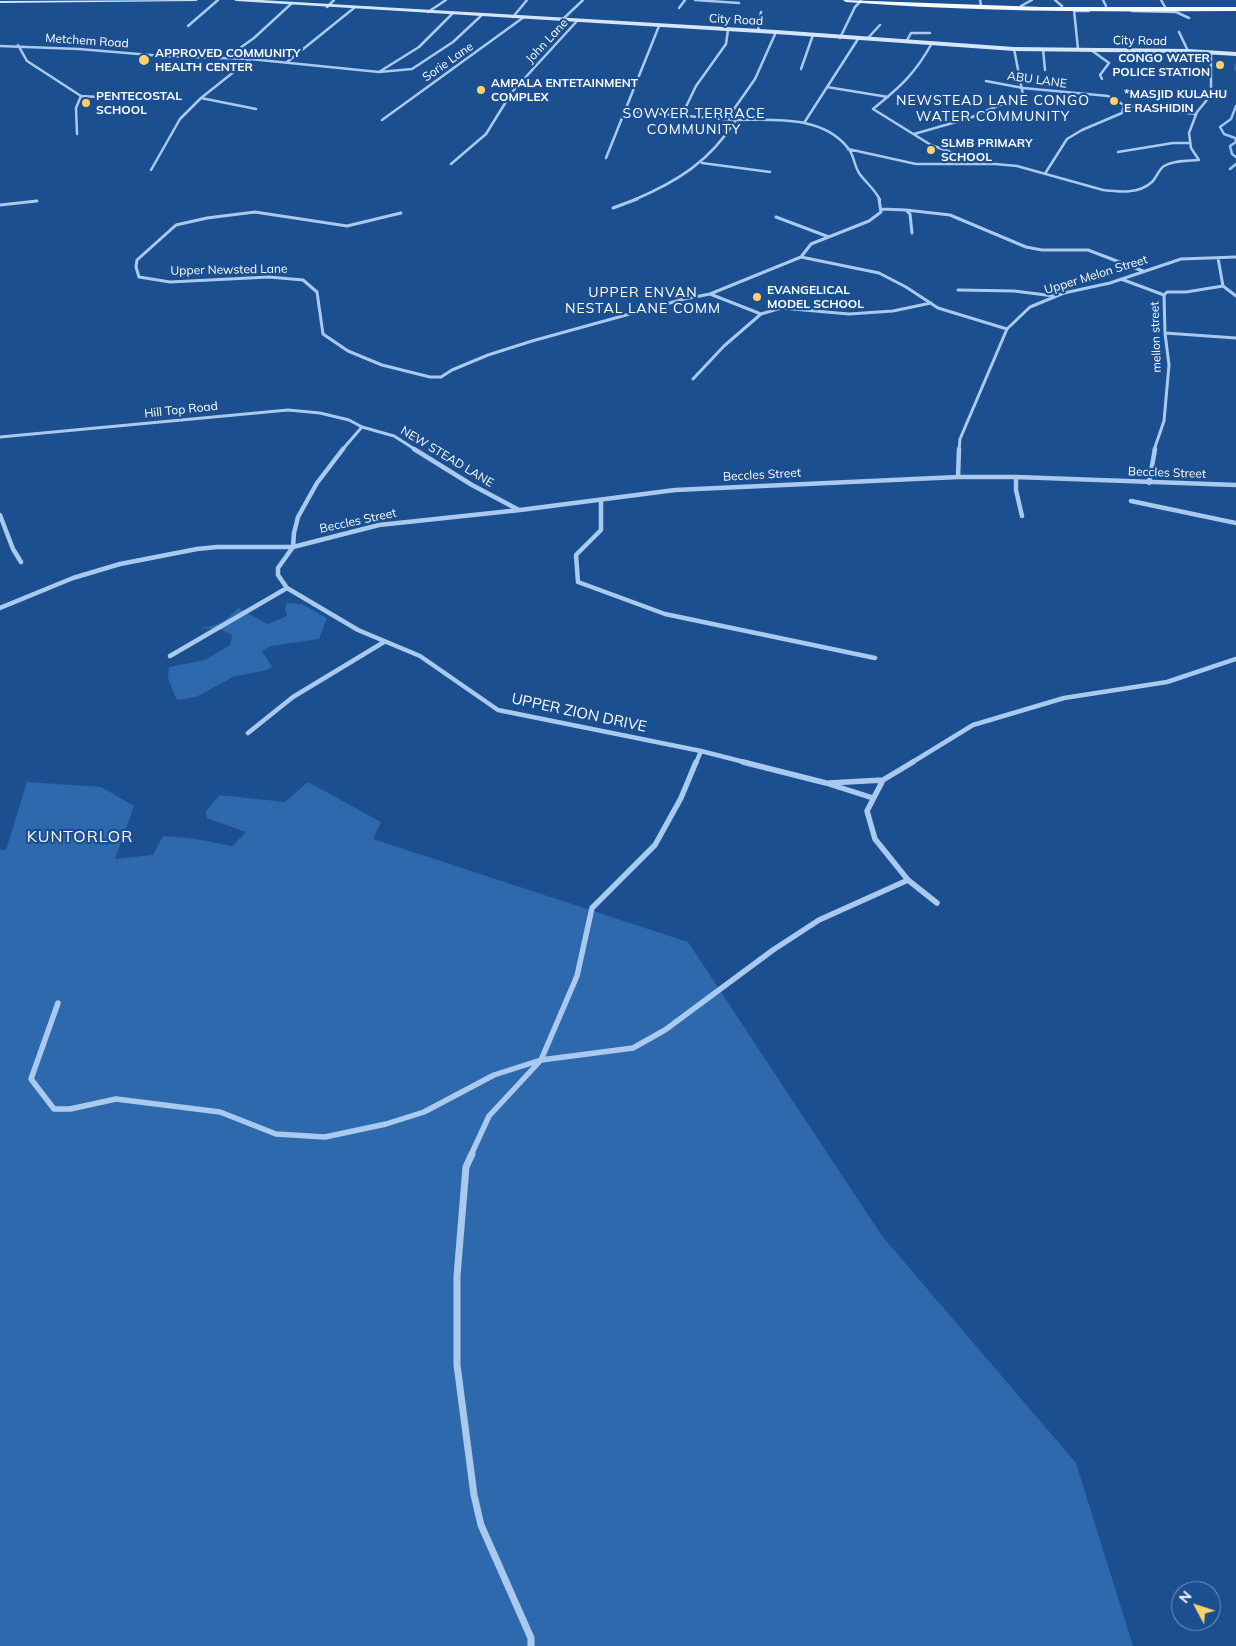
<!DOCTYPE html>
<html>
<head>
<meta charset="utf-8">
<style>
  body { margin:0 }
  #map { position:relative; width:1236px; height:1646px; overflow:hidden; background:#1b4f8f; font-family:Mulish,sans-serif }
  canvas { display:block }
  .north { position:absolute; left:1171px; top:1581px; width:50px; height:50px; box-sizing:border-box; background:#1b4f8f; border:1px solid #7695bc; border-radius:50%; rotate:310deg; font-size:14px; font-weight:700; line-height:20px; text-align:center; color:#fff }
  .north::after { content:''; display:block; margin:auto; width:18px; height:22px; background:#ffd166; clip-path:polygon(50% 0,100% 100%,50% 72%,0 100%) }
</style>
</head>
<body>
<div id="map">
<canvas width="1236" height="1646"></canvas>
<div class="north">N</div>
</div>
<script>
const c = document.querySelector('canvas').getContext('2d');
c.lineJoin = 'round';
function paint(path, color) { c.fillStyle = color; c.fill(path, 'evenodd'); }
function stroke(path, color, width, dash) { c.strokeStyle = color; c.lineWidth = width; c.lineCap = dash ? 'butt' : 'round'; c.setLineDash(dash || []); c.stroke(path); }
function label(font, color, halo, rows, align = 'center') {
  c.font = font + ' Mulish,sans-serif'; c.lineWidth = 4.5; c.setLineDash([]); c.textBaseline = 'middle'; c.strokeStyle = halo; c.fillStyle = color; for (const [text, x, y, turn = 0] of rows) {
    c.save(); c.translate(x, y); c.rotate((+turn || 0) * Math.PI / 180); c.textAlign = isNaN(turn) ? turn : align; if (halo) c.strokeText(text, 0, 0); c.fillText(text, 0, 0); c.restore();
  }
}
const green = new Path2D(`
  M287 603 302 604 327 618 319 639 271 646 262 651 272 667 264 671 235 676 196 697 177 700 168 679 169 667 205 660 230 645 232 635 222 630 199 628C218 626 225 622 238 608L268 624 287 616 285 609Z
  M27 782 101 787 134 806 115 859 153 855 163 836 196 839 232 846 246 832 207 818 206 811 220 795 285 802 308 782 381 822 373 839 688 942 882 1236 1076 1463 1133 1646H0V850H6Z`);
const stream = new Path2D(`
  M1236 106 1231 119 1220 127 1224 134 1235 138 1236 142 1230 146 1232 154 1236 157
  M1230 169 1236 164`);
const minorFar4 = new Path2D(`
  M695 0 739 3
  M980 0 981 5
  M1055 0 1062 6
  M1103 0 1106 6
  M1161 0 1165 7
  M1021 6 1032 0
  M327 7 334 0
  M679 8 685 0
  M1074 10 1078 49
  M1074 11H1089
  M1132 11 1176 12 1189 18
  M428 12 446 0
  M513 17 527 0
  M563 19 583 0
  M188 26 218 0
  M758 31 761 12
  M1179 32 1188 51
  M840 38 855 7 861 1
  M867 39 880 25
  M906 42 911 33H930
  M932 43C915 74 900 87 873 109L931 145 956 154
  M18 45 27 61 81 96
  M0 46 79 49 162 56 250 59 379 72 412 69 453 42 483 14
  M1043 49 1045 70
  M1091 50 1109 63 1100 75 1102 79
  M226 58 254 38 292 3
  M287 62 354 8
  M801 69 813 35
  M379 72 419 47 453 13
  M986 81 1023 88 1108 96 1124 105 1122 113 1082 130 1067 139 1046 172
  M827 87 888 97
  M201 98 256 109
  M1124 105 1195 114
  M624 111 736 120C709 162 678 181 634 200
  M681 117 696 86 726 44 728 30
  M727 119 755 79 776 32
  M382 120 524 17
  M736 120C774 120 822 115 848 148 854 155 854 165 859 173 865 182 875 189 880 200
  M804 123 858 39
  M77 134 76 108 81 96 132 99
  M914 134 970 118 1023 95 1014 49
  M848 149 916 164H995L1017 166 1103 190C1120 192 1139 194 1152 182 1157 177 1159 169 1164 166 1174 160 1188 161 1199 160L1191 148 1189 133 1197 112 1211 95V53
  M1118 152 1173 143H1190
  M606 158 659 26
  M702 163 770 172
  M451 164 486 134 512 92 577 21
  M151 170 180 119 201 98 250 59`);
const minorFar3 = new Path2D(`
  M0 205 37 201
  M613 208 637 199
  M881 209 906 210 910 214 912 233
  M906 210 950 215 1026 247 1042 250H1088L1143 271
  M401 213 347 226 255 212 207 218 176 225 137 260 136 267 139 277 170 282 269 277 303 280 317 292 323 334 348 351 382 365 430 377H441L452 370 488 355 532 341 684 299 710 294 801 257 811 244 869 221 881 212 879 199
  M776 217 829 237
  M801 257 879 273 906 287 938 308 1007 329
  M1218 258 1223 286 1236 296
  M1121 279 1164 295 1165 333 1169 365 1164 421 1154 450
  M958 290 1014 291 1054 296
  M710 294 761 314
  M1164 295 1167 292H1186L1223 286
  M1165 333 1236 338
  M693 379 724 346 761 314 781 308 849 314 893 311 931 303
  M0 437 288 410 320 413 349 420 362 427 394 436 416 450
  M342 450 362 427
  M959 450 960 439 1007 329 1030 307 1064 293 1110 283 1181 259 1236 257`);
const minorFar2 = new Path2D(`
  M343 449 317 483 298 517 294 533 293 547 278 568V575L287 588 358 630 420 656 498 710 701 751 748 763
  M414 449 472 485 519 510
  M958 477 959 449
  M1016 477V490L1022 516
  M1149 483 1155 449
  M601 500V530L576 555 578 582 665 614 875 658
  M1131 501 1236 523
  M0 515 13 549 21 562
  M0 608 73 578 120 564 197 549 217 547H293L379 525 520 510 675 490 958 477H1016L1236 485
  M170 656 287 588
  M248 733 293 697 384 642
  M696 763 701 751
  M911 763 973 725 1064 698 1167 682 1236 659`);
const minorFar1 = new Path2D(`
  M743 762 826 783 873 798
  M913 762 883 780 867 811 875 839 908 880 937 903
  M829 783 883 780
  M58 1003 31 1079 54 1109H70L116 1099 220 1112 276 1134 325 1137 386 1124 424 1112 494 1075 541 1060 633 1048 665 1030 773 950 819 920 908 880
  M471 1155 489 1116 541 1060 577 976 592 908 655 845 681 798 696 762`);
const minor = new Path2D(`
  M472 1154 466 1167 457 1276V1365L474 1495 481 1525 531 1638V1646`);
const secondary = new Path2D(`
  M198 0 196 1 0 3V1Z
  M234 0H261L776 30 1014 47 1188 49 1236 52V56L1188 53 1014 51 776 34 236 1Z`);
const trunk = new Path2D(`
  M843 0 1041 7H1236V11C1106 12 976 12 846 2Z`);
const wall = new Path2D(`
  M1236 61V70H1233Z`);
const markers = [
  [144,60,6,"#ffd166"],
  [1220,65,5,"#ffd166"],
  [481,90,5,"#ffd166"],
  [1114,101,5,"#ffd166"],
  [86,103,5,"#ffd166"],
  [931,150,5,"#ffd166"],
  [757,297,5,"#ffd166"]
];
const farStreetnames = [
  ["City Road",736,20,3],
  ["Metchem Road",87,41,4],
  ["John Lane",547,41,-47],
  ["City Road",1140,41,1],
  ["Sorie Lane",448,62,-35],
  ["ABU LANE",1037,80,8],
  ["Upper Newsted Lane",229,270,-1],
  ["Upper Melon Street",1096,275,-17],
  ["mellon street",1156,337,-92],
  ["Hill Top Road",181,410,-6],
  ["NEW STEAD LANE",447,457,31],
  ["Beccles Street",1167,473,2],
  ["Beccles Street",762,475,-3],
  ["Beccles Street",358,521,-12]
];
const farPoinames = [
  ["APPROVED COMMUNITY",155,53],
  ["HEALTH CENTER",155,67],
  ["CONGO WATER",1210,58,"right"],
  ["POLICE STATION",1210,72,"right"],
  ["AMPALA ENTETAINMENT",491,83],
  ["COMPLEX",491,97],
  ["*MASJID KULAHU",1124,94],
  ["E RASHIDIN",1124,108],
  ["PENTECOSTAL",96,96],
  ["SCHOOL",96,110],
  ["SLMB PRIMARY",941,143],
  ["SCHOOL",941,157],
  ["EVANGELICAL",767,290],
  ["MODEL SCHOOL",767,304]
];
const farNeighbourhoodnames = [
  ["NEWSTEAD LANE CONGO",993,101],
  ["WATER COMMUNITY",993,117],
  ["SOWYER TERRACE",694,114],
  ["COMMUNITY",694,130],
  ["UPPER ENVAN",643,293],
  ["NESTAL LANE COMM",643,309]
];
const streetNames = [
  ["UPPER ZION DRIVE",579,713,12]
];
const neighbourhoodNames = [
  ["KUNTORLOR",80,837]
];
paint(green, '#2e69ad');
stroke(stream, '#9cc4f0', 2.5);
stroke(minorFar4, '#a9c9ee', 2.5);
stroke(minorFar3, '#a9c9ee', 3);
stroke(minorFar2, '#a9c9ee', 4.5);
stroke(minorFar1, '#a9c9ee', 5.5);
stroke(minor, '#a9c9ee', 7);
paint(secondary, '#d6e6fa');
paint(trunk, '#f8faff');
paint(wall, '#3a679d');
for (const [x, y, r, color] of markers) { const dot = new Path2D(); dot.arc(x, y, r, 0, 2 * Math.PI); c.fillStyle = color; c.fill(dot); stroke(dot, '#1b4f8f', 2); }
label('12px', '#fff', '#1b4f8f', farStreetnames);
label('bold 12px', '#fff', '#1b4f8f', farPoinames, 'left');
c.letterSpacing = '1px';
label('14px', '#fff', '#1b4f8f', farNeighbourhoodnames);
c.letterSpacing = '0px';
label('15px', '#fff', '#1b4f8f', streetNames);
c.letterSpacing = '1px';
label('16px', '#fff', '#1b4f8f', neighbourhoodNames);
c.letterSpacing = '0px';
</script>
</body>
</html>
